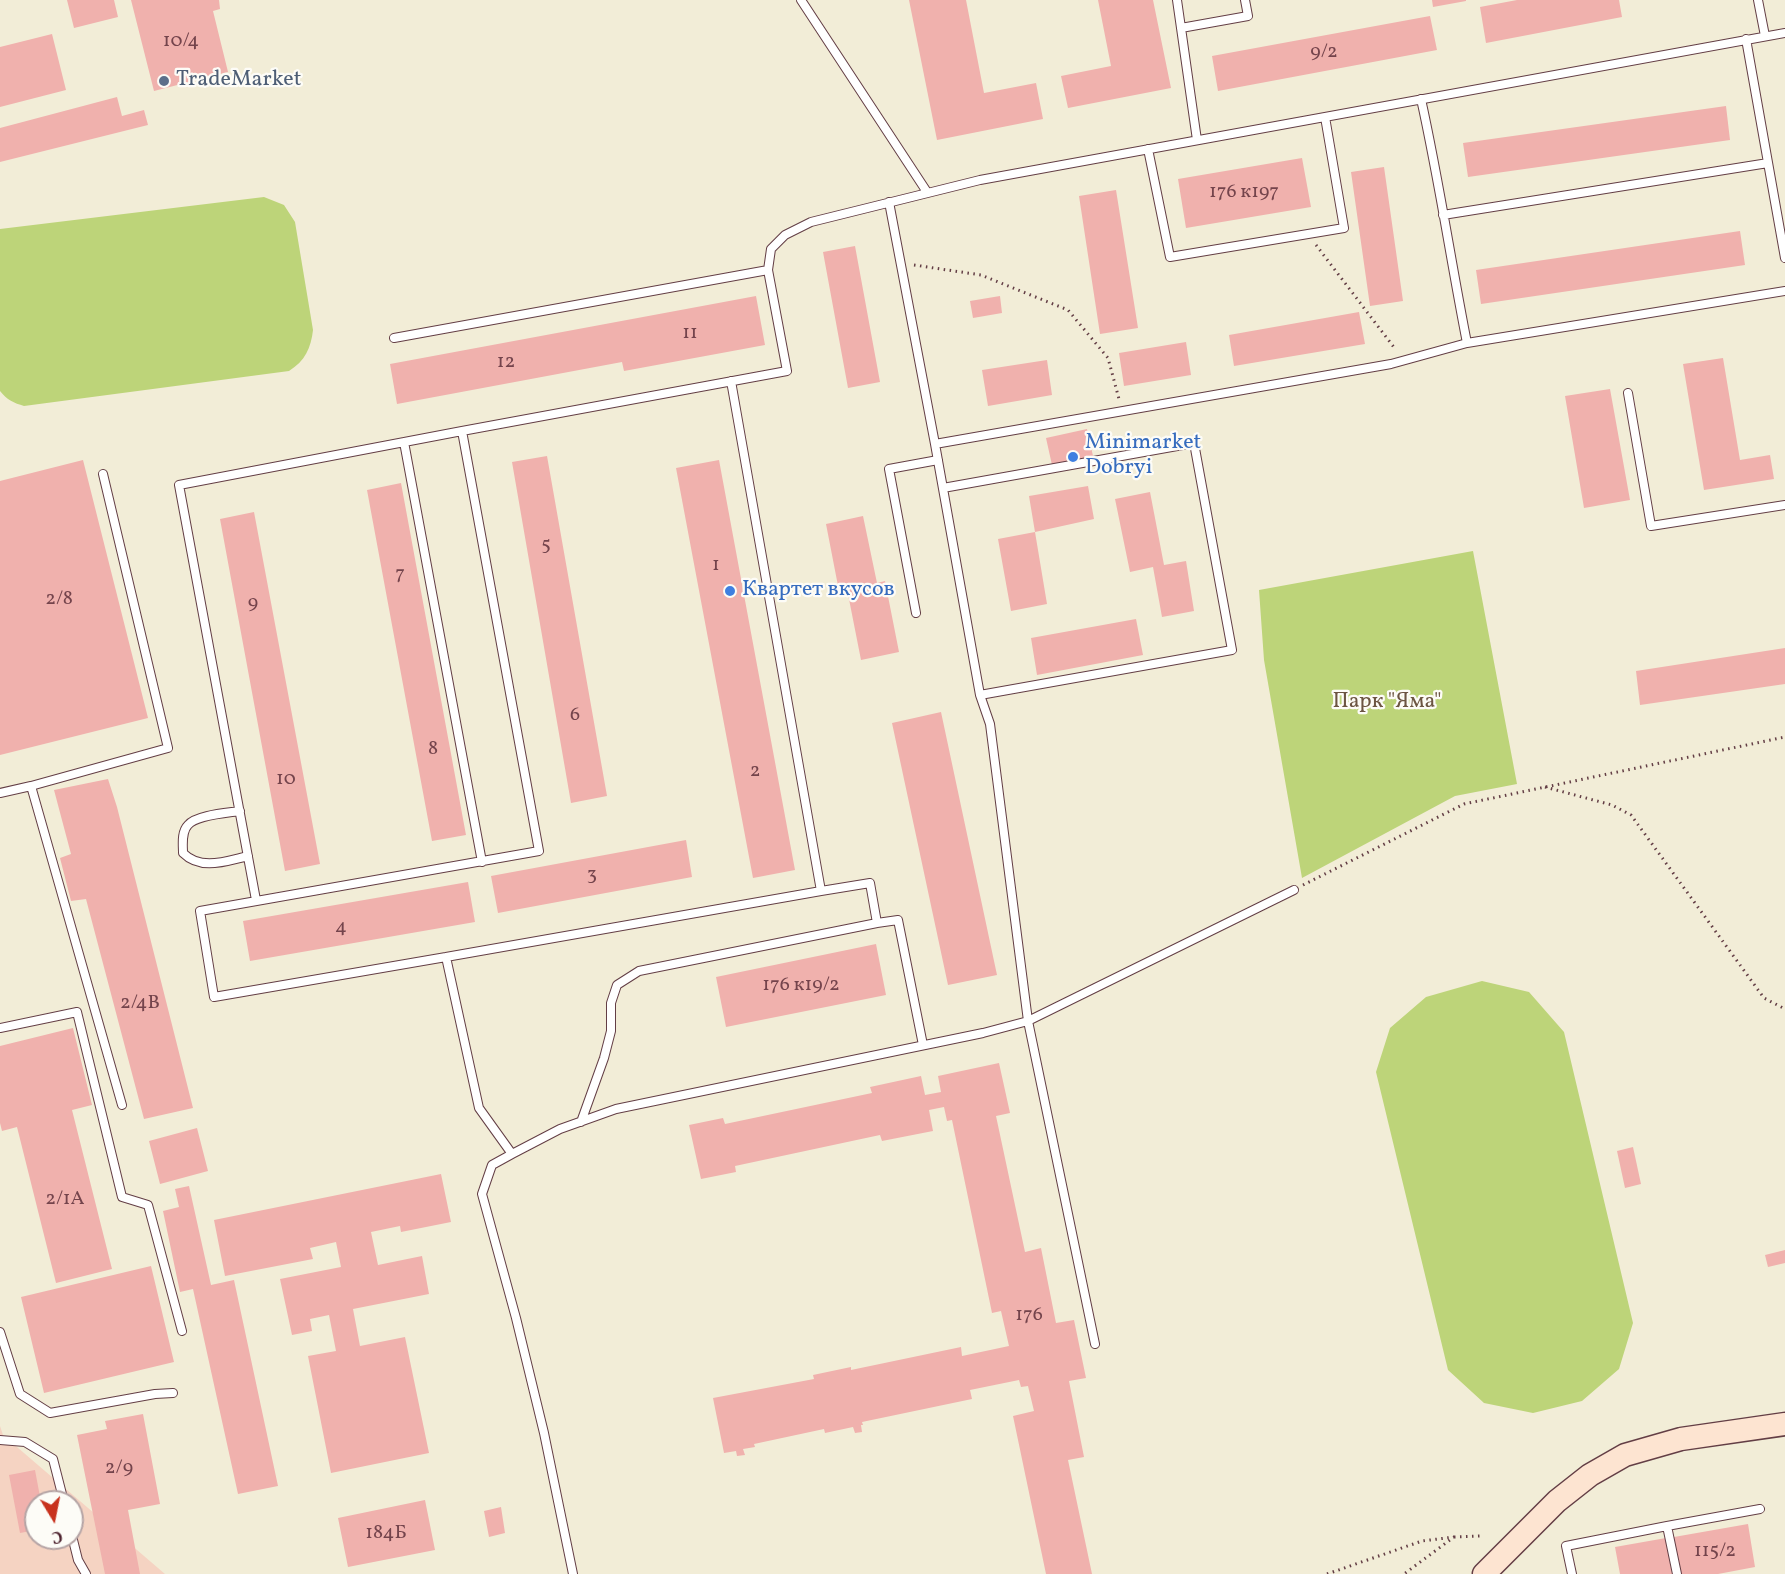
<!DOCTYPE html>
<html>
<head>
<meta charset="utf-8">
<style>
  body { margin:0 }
  #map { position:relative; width:1785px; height:1574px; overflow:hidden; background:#f2edd7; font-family:Vollkorn,serif }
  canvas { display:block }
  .north { position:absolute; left:24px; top:1490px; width:60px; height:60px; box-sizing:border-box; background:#fdfcf7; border:2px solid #b5a4a5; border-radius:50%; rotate:170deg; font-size:16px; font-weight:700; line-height:24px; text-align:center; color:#4a1f2b }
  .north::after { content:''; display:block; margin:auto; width:21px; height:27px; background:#c8321e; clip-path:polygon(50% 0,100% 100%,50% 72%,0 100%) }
</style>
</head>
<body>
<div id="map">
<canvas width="1785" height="1574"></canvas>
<div class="north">С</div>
</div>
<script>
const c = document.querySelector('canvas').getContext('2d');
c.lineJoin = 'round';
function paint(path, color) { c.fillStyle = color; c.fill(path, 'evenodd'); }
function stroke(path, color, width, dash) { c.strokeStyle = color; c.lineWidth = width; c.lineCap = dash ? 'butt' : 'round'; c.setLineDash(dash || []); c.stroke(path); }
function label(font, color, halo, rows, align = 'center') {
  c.font = font + ' Vollkorn,serif'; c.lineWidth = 4.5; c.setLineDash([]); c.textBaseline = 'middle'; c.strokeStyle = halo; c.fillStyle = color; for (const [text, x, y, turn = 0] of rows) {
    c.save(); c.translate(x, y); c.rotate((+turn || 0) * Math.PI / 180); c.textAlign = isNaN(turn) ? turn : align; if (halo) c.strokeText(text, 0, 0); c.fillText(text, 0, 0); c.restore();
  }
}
const built = new Path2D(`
  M0 1426 3 1435 165 1574H0ZM36 1502H72V1538H36Z`);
const green = new Path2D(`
  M264 197 284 205 295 222 313 330C311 348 305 361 289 371L24 406C14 403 7 400 0 391V229Z
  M1473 551 1517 784 1455 796 1302 878 1264 660 1259 590Z
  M1482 981 1529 992 1564 1032 1633 1323 1619 1369 1582 1401 1533 1413 1484 1403 1448 1370 1376 1072 1390 1028 1426 997Z`);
const building = new Path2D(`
  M67 0H114L118 17 74 28Z
  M131 0H219L220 9 213 11 228 72 154 91Z
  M909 0H966L984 93 1036 83 1043 119 937 140Z
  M1098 0H1153L1171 88 1068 108 1061 76 1111 66Z
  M1432 0H1466V1L1433 7Z
  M1517 0H1619L1622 17 1486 43 1480 7Z
  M1430 16 1437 50 1218 91 1212 56Z
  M52 34 66 90 0 107V47Z
  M117 97 122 116 144 110 148 125 0 162V128Z
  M1726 106 1730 140 1468 177 1463 143Z
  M1302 158 1311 207 1186 228 1178 179Z
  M1384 167 1403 301 1370 306 1351 172Z
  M1116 190 1138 328 1100 334 1079 196Z
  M1740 231 1745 265 1481 304 1476 270Z
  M855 246 880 382 848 388 823 252Z
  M756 296 765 345 624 371 622 362 397 404 390 364Z
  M1000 296 1002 313 973 318 970 301Z
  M1359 312 1365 344 1234 366 1229 335Z
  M1186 342 1191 375 1124 386 1119 353Z
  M1723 358 1740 460 1770 455 1774 479 1704 490 1683 364Z
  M1047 360 1052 395 988 406 982 370Z
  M1610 389 1630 500 1584 508 1565 396Z
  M1087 429 1093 456 1052 465 1046 438Z
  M547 456 607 796 571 803 512 462Z
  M83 460 148 718 0 755V481Z
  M719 460 795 870 753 878 676 468Z
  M401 483 466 835 432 841 367 490Z
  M1088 486 1094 519 1035 532 1029 496Z
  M1150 492 1164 565 1186 561 1194 611 1162 617 1153 567 1130 572 1115 499Z
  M254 512 320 864 285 871 220 519Z
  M863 516 877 583 885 581 899 652 861 660 847 589 839 591 826 524Z
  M1035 532 1047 604 1011 611 998 539Z
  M1136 619 1143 655 1037 675 1031 638Z
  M1785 648V684L1640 705 1636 671Z
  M941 712 997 975 948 985 892 723Z
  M108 779 117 807 193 1108 144 1119 86 899 71 901 60 858 71 854 54 790Z
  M686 840 692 877 498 913 491 876Z
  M468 882 475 922 250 961 243 921Z
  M876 944 886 995 726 1027 716 977Z
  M73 1028 92 1105 72 1110 112 1269 56 1283 17 1127 2 1131 0 1123V1046Z
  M999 1063 1010 1113 996 1116 1025 1252 1041 1248 1056 1323 1074 1320 1086 1378 1069 1381 1084 1457 1068 1460 1092 1574H1046L1013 1416 1034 1411 1028 1386 1021 1387 1019 1380 970 1390 972 1399 862 1422 863 1425H861L862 1432 855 1433 853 1427 825 1433 824 1429 754 1444 755 1447 743 1449 745 1455 737 1456 736 1451 724 1453 713 1398 814 1379 813 1375 851 1367V1370L961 1347 962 1356 1009 1346 1001 1311 992 1313 952 1120 947 1121 944 1107 929 1110 933 1131 882 1141 880 1135 735 1166 736 1172 701 1179 689 1125 723 1118 725 1124 872 1093 870 1087 921 1076 925 1095 941 1092 938 1076Z
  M197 1128 208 1171 160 1184 149 1141Z
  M1633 1147 1641 1184 1625 1188 1617 1151Z
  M441 1174 451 1222 401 1232 400 1226 371 1232 378 1265 422 1256 429 1294 353 1309 360 1346 405 1337 429 1453 331 1473 308 1356 336 1351 329 1315 310 1319 312 1331 292 1335 280 1279 341 1267 336 1242 310 1248 313 1259 225 1276 214 1220Z
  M189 1186 211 1285 234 1280 278 1486 238 1494 193 1289 180 1292 163 1211 179 1207 175 1189Z
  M1785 1250V1263L1768 1267 1765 1255Z
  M151 1266 174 1362 44 1393 21 1297Z
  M143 1414 160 1504 128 1510 140 1574H105L77 1435 107 1429 105 1421Z
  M35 1470 41 1502H36V1530L20 1533 9 1475Z
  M425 1500 435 1550 348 1567 338 1518Z
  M501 1507 505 1533 489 1537 484 1511Z
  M1748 1524 1755 1567 1718 1574H1680L1674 1537Z
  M1666 1538 1672 1574H1620L1615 1547Z`);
const path = new Path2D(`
  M1316 245 1396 350
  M914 265 981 275 1068 310 1108 358 1119 399
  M1545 787 1612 805 1631 815 1764 998 1785 1009
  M1303 885 1464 804 1785 737
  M1454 1537 1480 1536
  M1327 1574 1422 1541 1454 1537 1404 1574`);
const lane = new Path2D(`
  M801 0 927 192
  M1177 0 1197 140
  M1758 0 1765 36
  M1181 28 1248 16 1245 0
  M1746 39 1785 258
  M1421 99C1439 180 1451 262 1467 343L1785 291
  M1148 149 1170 257 1344 228 1325 117
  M889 202 935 444
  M1443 215 1768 163
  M394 338 768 270
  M1628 393 1651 526 1785 505
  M404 442 482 862
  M943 488 1194 443 1232 650 980 695 935 444 1391 364 1467 343
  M916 613 889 469 938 460
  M980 695 990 724 1028 1021 1095 1344
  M31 786 122 1105
  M0 793 31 786 168 748 103 474
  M240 811C227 813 196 815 188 825 181 832 183 845 183 853 201 871 226 861 248 856
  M821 891 870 883 877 923 898 920 923 1045
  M256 900 179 485 462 431
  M446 957 821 891 731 381
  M0 1028 77 1012 122 1197 148 1205 182 1331
  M581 1122 604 1058 611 1031V1003L617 985 639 971 877 923
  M512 1154 560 1129 616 1109 983 1033 1028 1021 1294 890
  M0 1332 20 1394 50 1413 155 1394 173 1393
  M0 1440 25 1442 53 1459 64 1502
  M1667 1526 1760 1509
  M72 1536 78 1560 86 1574
  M573 1574 544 1433 516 1318 482 1194 492 1165 512 1154 479 1108 446 957 214 997 200 911 539 851 462 431 787 371 768 270 771 249 785 235 811 222 980 180 1785 33
  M1572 1574 1566 1546 1667 1526 1677 1574`);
const secondary = new Path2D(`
  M1484 1574 1557 1501 1590 1475 1625 1455 1681 1439 1785 1424`);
const markers = [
  [164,81,6,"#5c6f8a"],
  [1073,457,6,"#3f7fe0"],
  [730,591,6,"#3f7fe0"]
];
const numberNames = [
  ["10/4",181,42],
  ["9/2",1324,53],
  ["176 к197",1244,193],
  ["11",690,334],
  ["12",506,363],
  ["5",546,546],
  ["1",716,566],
  ["7",400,575],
  ["2/8",59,600],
  ["9",253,604],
  ["6",575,716],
  ["8",433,750],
  ["2",755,772],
  ["10",286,780],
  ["3",592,876],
  ["4",341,928],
  ["176 к19/2",801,986],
  ["2/4В",140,1004],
  ["2/1А",65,1200],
  ["176",1029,1316],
  ["2/9",119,1469],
  ["184Б",386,1534],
  ["115/2",1715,1552]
];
const serviceNames = [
  ["TradeMarket",176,81]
];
const shopNames = [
  ["Minimarket",1085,444],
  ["Dobryi",1085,469],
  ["Квартет вкусов",742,591]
];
const parkNames = [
  ["Парк \"Яма\"",1387,703]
];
paint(built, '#f5d3c2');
paint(green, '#bdd479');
paint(building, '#f0b1ad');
stroke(lane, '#633e45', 10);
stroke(secondary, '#633e45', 25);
stroke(path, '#633e45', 3, [1.5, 4.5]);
stroke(lane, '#fff', 8);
stroke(secondary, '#fde4d1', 22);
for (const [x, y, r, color] of markers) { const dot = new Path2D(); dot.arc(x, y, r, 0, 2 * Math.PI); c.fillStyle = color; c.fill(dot); stroke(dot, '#fdfcf7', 2); }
label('20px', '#74444c', null, numberNames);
label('22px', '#4e5e75', '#fdfcf7', serviceNames, 'left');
label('22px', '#366cbe', '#fdfcf7', shopNames, 'left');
label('22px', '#6c5542', '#fdfcf7', parkNames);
</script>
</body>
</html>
